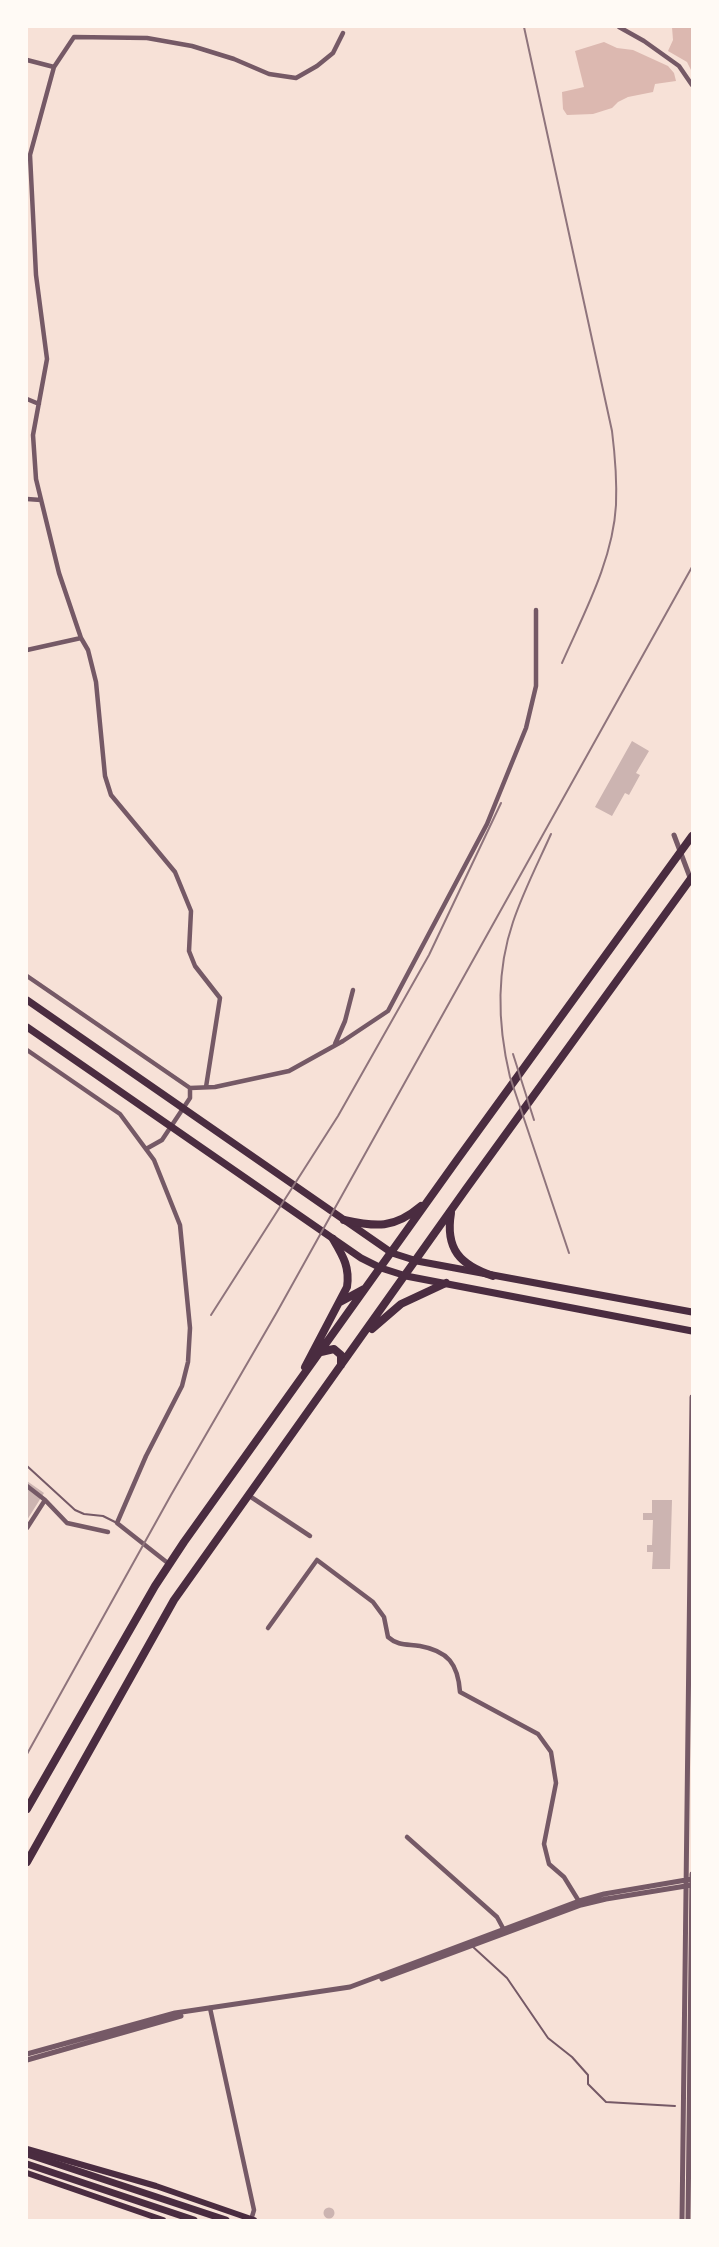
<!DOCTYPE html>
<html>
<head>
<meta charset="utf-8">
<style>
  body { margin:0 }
  #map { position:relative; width:719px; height:2247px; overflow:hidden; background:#f7e1d7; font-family:Ubuntu,sans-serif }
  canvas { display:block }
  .frame { position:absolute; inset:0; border:28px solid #fffaf5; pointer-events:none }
</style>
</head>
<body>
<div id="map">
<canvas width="719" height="2247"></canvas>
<div class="frame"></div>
</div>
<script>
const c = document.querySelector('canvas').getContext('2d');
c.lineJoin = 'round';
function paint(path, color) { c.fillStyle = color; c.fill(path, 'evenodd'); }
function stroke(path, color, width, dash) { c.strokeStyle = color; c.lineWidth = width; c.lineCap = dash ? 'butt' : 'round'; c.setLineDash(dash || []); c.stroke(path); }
const water = new Path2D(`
  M672 27H692V72L687 62 668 51 673 40Z
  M604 42 617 48 633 50 668 66 674 73 676 81 655 84 653 92 628 97 618 102 612 108 593 114 567 115 563 109 562 92 584 87 575 51Z`);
const building = new Path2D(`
  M632 741 649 751 636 773 640 775 629 795 625 793 612 816 595 807Z
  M27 1481 44 1493 27 1520Z
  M652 1500H672L670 1569H652L653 1552H647V1545H652L653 1520H643V1513H652Z
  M323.5 2213a5.5 5.5 0 1 1 11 0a5.5 5.5 0 1 1-11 0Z`);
const service = new Path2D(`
  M27 1466 75 1510 84 1514 103 1516 117 1523
  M472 1946 507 1978 548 2038 572 2057 588 2075V2084L606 2102 675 2106`);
const minor = new Path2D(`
  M619 27 644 41 679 66 692 85
  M27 60 54 67 74 37 147 38 192 46 234 59 269 74 296 78 317 66 333 53 343 33
  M54 67 30 155 36 275 47 359 33 435 36 479 59 573 81 638 88 650 96 682 105 776 111 795 175 872 191 911 189 951 195 966 220 998 206 1087
  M27 399 39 404
  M27 499 41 500
  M27 650 81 638
  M27 976 190 1088 215 1087 289 1071 343 1041 388 1011 487 824 526 728 536 686V610
  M335 1044 345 1021 353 990
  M27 1050 120 1114 154 1160 180 1225 190 1328 188 1362 182 1386 146 1456 117 1523 169 1564
  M146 1149 162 1140 190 1098V1088
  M27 1486 45 1500 67 1523 108 1532
  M248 1495 310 1536
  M27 1528 45 1500
  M268 1628 317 1560 373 1602 384 1617 388 1637C398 1646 407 1644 420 1646 448 1651 458 1664 460 1692L538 1734 551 1752 556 1783 544 1844 549 1864 564 1877 580 1903
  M407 1837 497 1917 504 1930
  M210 2008 254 2210 251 2220`);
const tertiary = new Path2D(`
  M674 835 691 880
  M382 1979 581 1905 606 1899 692 1885
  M27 2054 175 2013 350 1987 579 1901 604 1894 692 1879
  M27 2060 181 2016
  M682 2220 692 1397
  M688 2220 692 1874`);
const secondary = new Path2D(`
  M27 2149 156 2186 254 2220
  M27 2173 163 2220`);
const primary = new Path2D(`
  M27 1000 392 1253 417 1261 692 1312
  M27 1027 361 1258 381 1268 406 1276 692 1331
  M27 2154 226 2220
  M27 2164 194 2220`);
const trunk = new Path2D(`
  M451 1213C445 1249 460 1265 493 1276
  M344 1220C376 1227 394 1229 421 1206
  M340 1302 364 1289
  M372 1329 401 1304 446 1283
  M321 1352 334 1349 341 1355V1365
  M305 1367 347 1287C350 1267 343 1256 333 1239
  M27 1809 155 1586 184 1542 457 1160 692 836
  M27 1862 174 1600 466 1189 692 877`);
const rail = new Path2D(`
  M524 27 612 431C615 455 617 480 616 505 613 560 584 613 562 663
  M551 834C538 863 523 892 513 922 496 972 498 1027 510 1077L569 1253
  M513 1054 534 1120
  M211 1315 338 1116 429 955 501 803
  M27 1754 171 1495 277 1312 692 567`);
paint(water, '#dcb8b0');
paint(building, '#ccb4b1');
stroke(service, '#755966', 2);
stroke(minor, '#755966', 4.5);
stroke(tertiary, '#755966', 5);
stroke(secondary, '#4a2c40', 6);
stroke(primary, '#4a2c40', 7);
stroke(trunk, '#4a2c40', 8);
stroke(rail, '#8f747c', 2);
</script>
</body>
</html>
